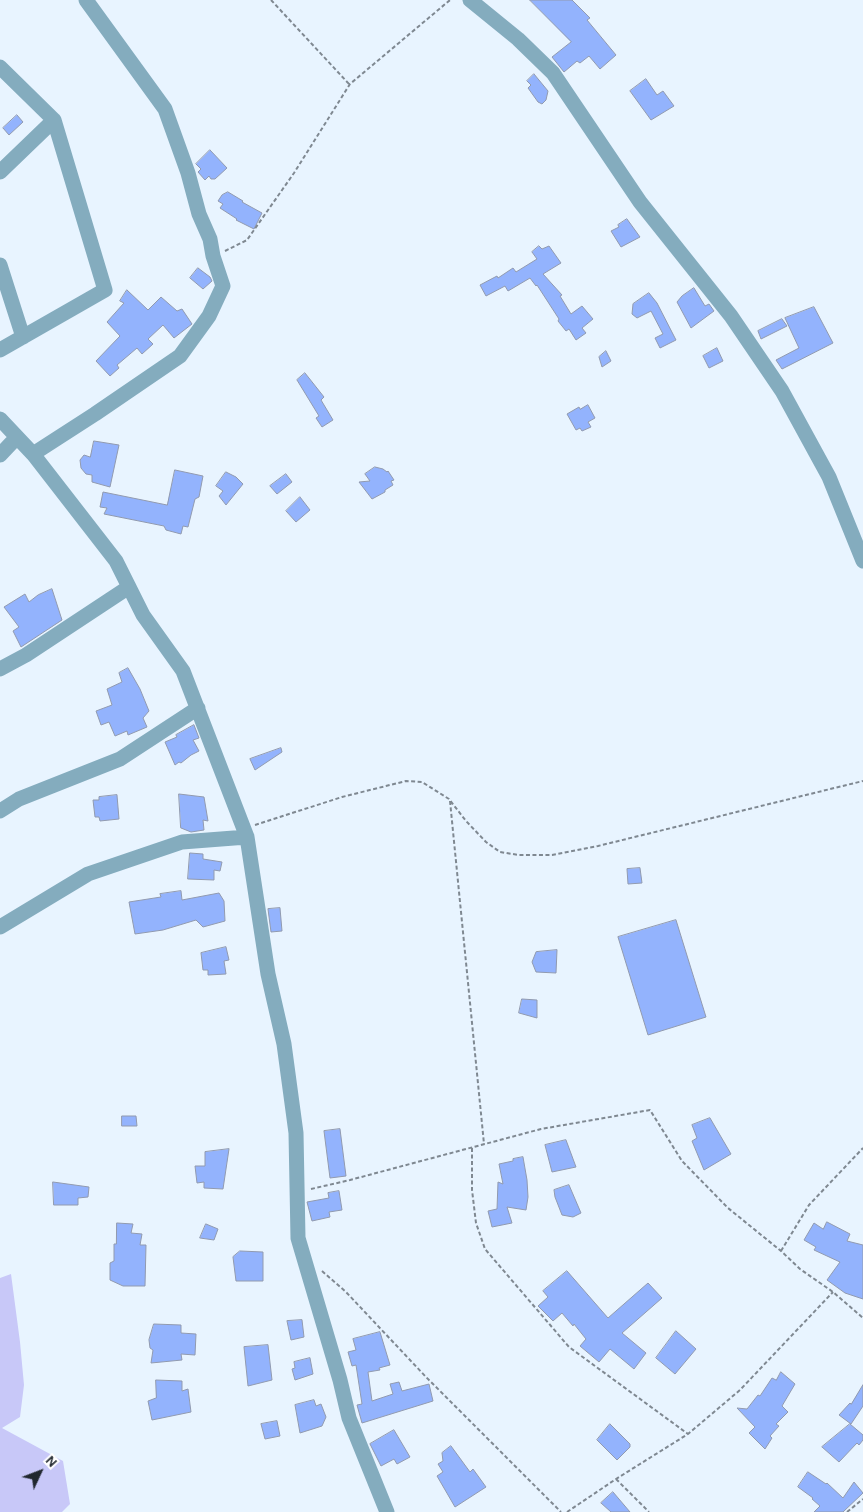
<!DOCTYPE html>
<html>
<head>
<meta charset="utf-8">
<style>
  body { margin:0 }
  #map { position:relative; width:863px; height:1512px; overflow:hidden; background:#e8f4ff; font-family:Karla,sans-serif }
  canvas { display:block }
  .north { position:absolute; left:15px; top:1447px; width:50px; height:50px; -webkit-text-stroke:4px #fff; paint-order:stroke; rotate:47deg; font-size:14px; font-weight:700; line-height:20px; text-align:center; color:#21282f }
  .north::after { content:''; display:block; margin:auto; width:18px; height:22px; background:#21282f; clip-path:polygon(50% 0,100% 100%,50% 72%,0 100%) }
</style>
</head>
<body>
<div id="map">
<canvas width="863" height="1512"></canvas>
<div class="north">N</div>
</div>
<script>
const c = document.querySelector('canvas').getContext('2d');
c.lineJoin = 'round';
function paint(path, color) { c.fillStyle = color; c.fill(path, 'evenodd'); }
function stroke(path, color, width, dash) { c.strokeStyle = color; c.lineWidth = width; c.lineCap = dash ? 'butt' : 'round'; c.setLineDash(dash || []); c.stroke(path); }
const green = new Path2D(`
  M11 1274 20 1342 24 1385 20 1417 2 1428 63 1461 70 1504 62 1512H0V1278Z`);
const building = new Path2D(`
  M530 0H572L590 18 587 20 616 55 600 69 589 56 580 63 577 61 564 72 552 57 571 42Z
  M534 74 548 91 546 100 542 104 538 102 528 88 531 85 527 81Z
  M646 79 657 95 663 91 674 106 651 120 630 91Z
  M17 115 23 122 9 135 3 128Z
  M210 150 227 168 215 179H211L209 176 205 180 198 172 201 169 196 164Z
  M228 192 243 201 242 202 262 213 254 229 236 220 237 219 220 208 223 204 218 201 222 195Z
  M627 219 640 237 621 247 611 231 619 227 618 225Z
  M539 246 542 249 549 246 561 263 543 274 562 295 560 296 571 314 582 306 593 319 582 328 586 333 576 340 569 329 566 331 558 321 559 319 537 285 536 286 530 278 508 291 505 286 486 296 480 285 497 276 498 278 513 268 516 272 537 259 532 252Z
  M198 268 210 277 212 281 203 289 190 278Z
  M694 288 705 306 709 304 714 311 691 328 677 302 682 296Z
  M127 290 148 310 161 297 177 311 182 309 192 324 174 338 163 325 148 339 153 344 142 354 137 348 117 365 119 368 110 376 96 361 120 336 107 322 124 303 120 301Z
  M649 293 657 303 676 340 660 348 655 338 663 334 651 311 637 318 632 314 633 304Z
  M814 307 833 343 782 369 776 360 799 348 785 318Z
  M782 319 787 326 761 339 758 331Z
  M717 348 723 361 709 368 703 356Z
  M606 351 611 361 602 367 599 357Z
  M305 373 324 397 321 400 333 420 322 427 316 418 319 416 297 380Z
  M588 405 595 418 588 422 591 427 582 431 580 428 576 430 567 414 579 407 580 409Z
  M94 441 119 445 110 487 92 482V475L86 474 81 468 80 460 84 455 90 457Z
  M375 467 383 469 387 472 388 471 394 480 391 481 393 485 385 490V492L372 499 359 482 370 481 365 474Z
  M175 470 203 476 199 497 195 499 188 527 183 526 181 534 166 530 164 526 104 514 107 508 100 507 103 492 167 505Z
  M226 472 236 477 243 484 226 505 219 496 223 491 216 486Z
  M286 474 292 482 277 494 270 486Z
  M300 497 310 510 296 522 286 511Z
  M52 589 62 620 21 647 13 631 19 627 4 607 25 594 29 602 38 595Z
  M128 668 140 689 149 711 143 718 147 727 128 735 127 731 115 736 109 722 101 725 96 711 112 705 107 689 122 682 119 673Z
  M194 725 199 738 193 740 199 751 191 755 181 763 179 762 175 765 165 742 177 737 176 735Z
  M281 748 282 752 255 770 250 759Z
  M179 794 204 797 208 821 203 820 204 830 191 832 181 828Z
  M117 795 119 819 100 821 99 817H95L93 800H99V797Z
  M190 853 203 854V859L222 862 220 871 214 870V880L188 879Z
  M640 868 642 883 628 884 627 869Z
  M181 891 182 900 219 893 224 901 225 921 203 927 196 920 163 930 135 934 129 902 161 897 160 894Z
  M280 908 282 931 271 932 268 909Z
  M676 920 706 1017 648 1035 618 937Z
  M226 947 229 960 224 961 226 974 208 975V970H203L201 953Z
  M557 950 556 973 536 972 532 962 536 952Z
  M522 999 537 1000V1018L519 1013Z
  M122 1116H136L137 1126H122Z
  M710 1118 731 1154 704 1170 692 1141 697 1138 692 1125Z
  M340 1129 346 1176 330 1178 324 1131Z
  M566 1140 576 1167 552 1172 545 1145Z
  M229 1149 223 1189 204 1188V1182L197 1183 195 1166H205V1152Z
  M523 1157 527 1180 528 1197 526 1210 507 1207 512 1223 492 1227 488 1211 497 1209 498 1182 503 1184 499 1164 513 1161V1159Z
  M53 1182 89 1187 88 1197 78 1198V1205H54Z
  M569 1185 581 1213 573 1217 562 1215 555 1197 554 1190Z
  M339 1191 342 1210 329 1212 330 1217 312 1221 307 1202 329 1198 328 1193Z
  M827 1222 850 1234 847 1241 863 1245V1299L845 1293 827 1280 840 1262 814 1250 816 1247 804 1240 814 1223 823 1229Z
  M117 1223 133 1224 131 1233 142 1234 140 1245H146L145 1286H123L110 1280V1263L114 1261V1244H116Z
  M206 1224 218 1229 214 1240 200 1238Z
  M240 1251 263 1252V1281H236L233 1257Z
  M567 1271 608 1318 648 1283 662 1298 622 1333 646 1353 634 1369 610 1349 599 1362 580 1346 586 1339 574 1324 573 1326 562 1313 553 1321 538 1306 548 1297 543 1291Z
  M302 1320 304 1337 291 1340 287 1321Z
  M154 1324 181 1325V1333L196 1334 195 1355 181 1354 182 1360 151 1363 153 1350 150 1348 149 1340Z
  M676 1331 696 1349 675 1374 656 1358Z
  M380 1332 390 1365 379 1368 380 1370 368 1372 372 1401 393 1394 390 1384 399 1382 402 1391 429 1384 433 1401 362 1423 357 1405 362 1404 356 1365 352 1366 348 1352 356 1350 353 1339Z
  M268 1345 272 1380 248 1386 244 1347Z
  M310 1358 313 1374 295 1380 292 1369 295 1368 294 1362Z
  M781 1372 795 1384 782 1406 788 1412 776 1424 779 1426 770 1436 772 1438 765 1449 749 1433 755 1427 737 1408 747 1409 758 1395 760 1396 772 1378 776 1380Z
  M156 1380 182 1381V1391L188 1389 191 1412 152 1420 148 1401 156 1398Z
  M863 1385V1406L851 1424 839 1415 850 1403 851 1404Z
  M314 1400 316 1406 321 1404 326 1417 322 1426 300 1433 295 1405Z
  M277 1421 280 1436 265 1439 261 1424Z
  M610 1424 630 1444V1447L617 1460 597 1440Z
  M850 1424 863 1435V1440L859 1445 857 1443 839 1462 822 1447Z
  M394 1430 410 1457 397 1464 394 1459 381 1466 370 1444Z
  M451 1446 470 1472 473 1469 486 1487 455 1507 437 1476 443 1472 438 1464 443 1461 442 1453Z
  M808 1472 826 1484 827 1483 843 1498 854 1482 863 1493 843 1512H814L820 1506 812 1499 813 1498 798 1487Z
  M613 1492 630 1512H611L601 1503Z`);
const path = new Path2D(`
  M271 0 349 84
  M225 251 247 240 294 173 350 84 450 0
  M450 801 484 1144
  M255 825 342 797 406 781 422 782 449 799 466 821 486 842 500 852 519 855H552L598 846 863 781
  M472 1148V1190L476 1223 485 1249 569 1347 688 1434
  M311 1189 350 1180 541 1129 650 1110 682 1161 728 1208 781 1251 800 1269 833 1292 863 1318
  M781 1251 809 1205 863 1148
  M322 1271 346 1292 426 1377 561 1512
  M616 1479 649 1512
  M567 1512 616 1479 688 1434 740 1390 833 1292
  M847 1512 863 1499`);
const minor = new Path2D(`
  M470 0 518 39 553 73 640 202 731 316 782 391 829 477 863 561
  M0 67 54 120 105 290 0 350
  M0 172 54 120
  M0 265 23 337
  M0 419 33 454 116 561 143 615 183 671 247 837 268 974 284 1044 296 1133 298 1238 340 1380 349 1418 387 1512
  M33 454 95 414 180 356 209 316 223 286 213 256 210 239 199 214 188 173 165 109 86 0
  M0 455 17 437
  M0 669 26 655 129 587
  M0 811 19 799 120 759 198 708
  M0 927 88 874 182 842 247 837`);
paint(green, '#c8c8f8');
paint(building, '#93b3fd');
stroke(building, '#919aaf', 1);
stroke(path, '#7f8891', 2, [4, 2.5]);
stroke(minor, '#84acbe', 15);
</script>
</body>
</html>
